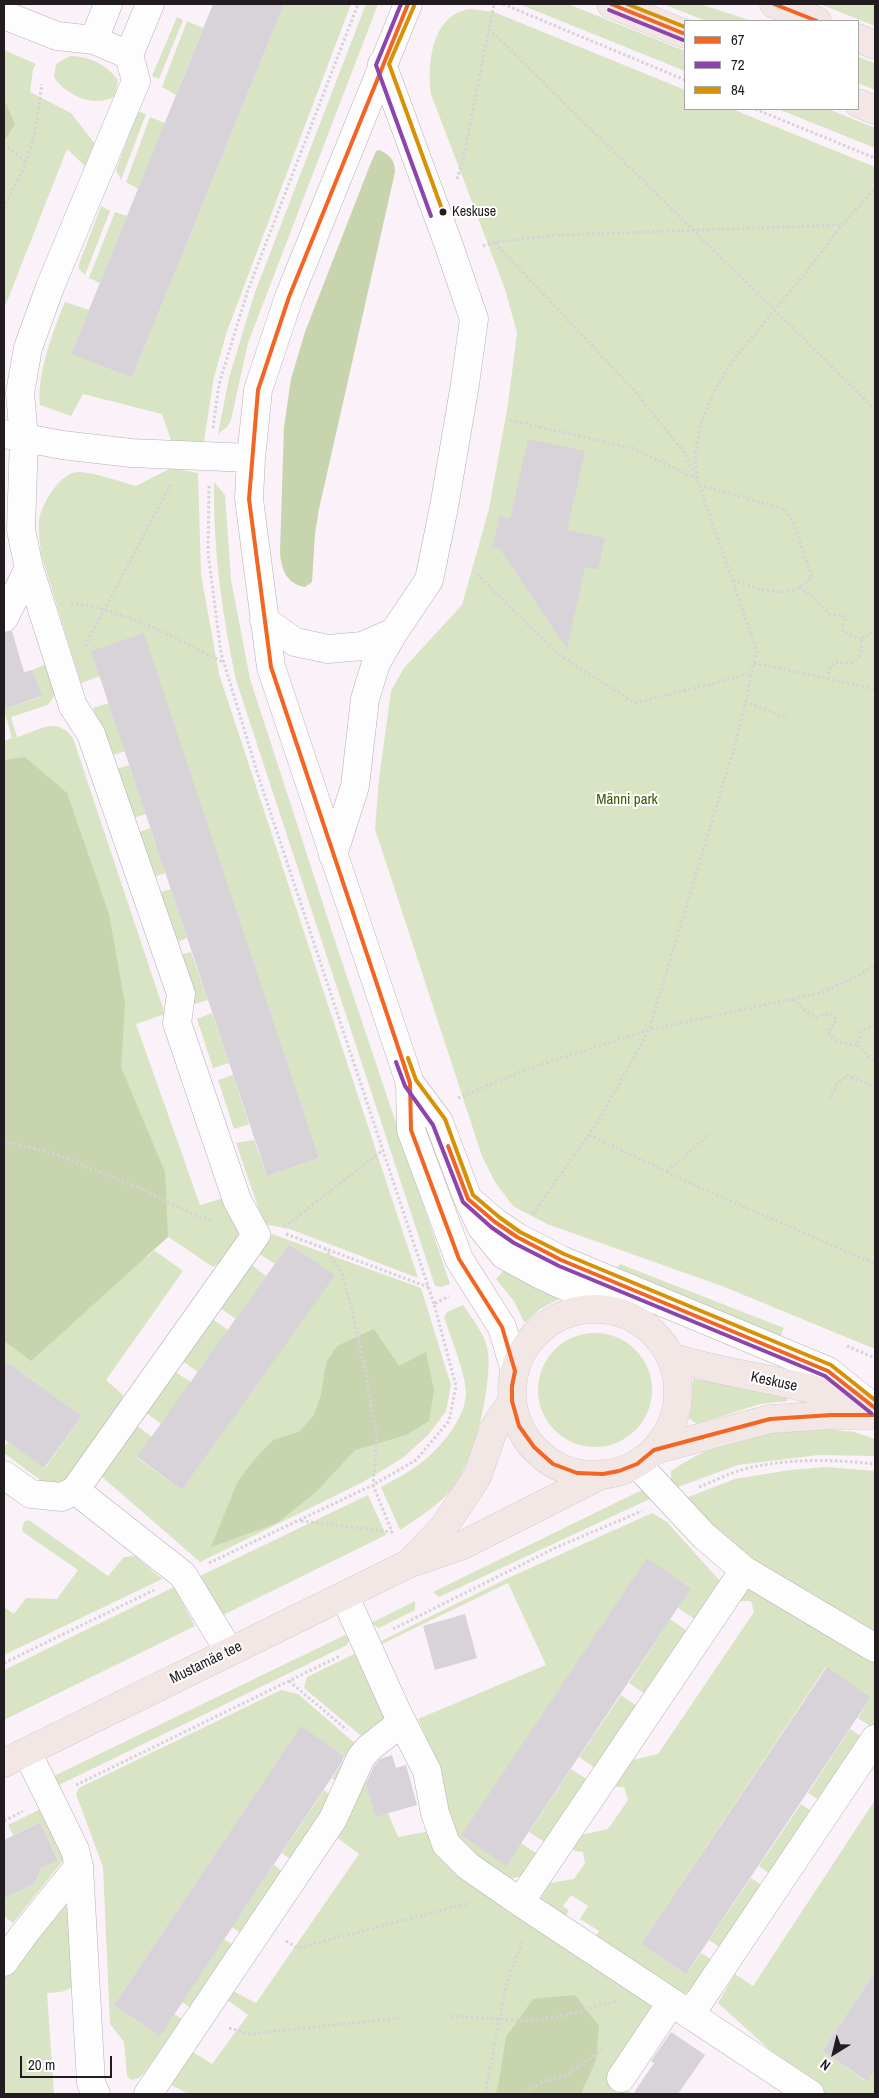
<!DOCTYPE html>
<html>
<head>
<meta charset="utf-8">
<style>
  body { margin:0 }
  #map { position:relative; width:879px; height:2098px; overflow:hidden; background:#faf2f8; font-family:"Archivo Narrow",sans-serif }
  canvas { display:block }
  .frame { position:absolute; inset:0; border:5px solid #221c21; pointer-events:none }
  .legend { position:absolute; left:684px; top:20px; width:175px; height:90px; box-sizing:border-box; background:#fff; border:1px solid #a7a4a6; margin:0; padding:6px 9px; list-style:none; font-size:15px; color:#221c21 }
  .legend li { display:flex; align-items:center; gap:10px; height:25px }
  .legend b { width:25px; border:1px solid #a7a4a6 }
  .north { position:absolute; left:809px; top:2028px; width:50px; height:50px; -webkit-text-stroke:4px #fff; paint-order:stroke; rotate:216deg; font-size:14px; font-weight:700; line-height:20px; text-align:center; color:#221c21 }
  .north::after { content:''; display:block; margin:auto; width:18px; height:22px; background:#221c21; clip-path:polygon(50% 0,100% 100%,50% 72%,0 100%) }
  .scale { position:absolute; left:20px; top:2056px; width:92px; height:22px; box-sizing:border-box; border:2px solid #221c21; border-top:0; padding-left:6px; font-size:15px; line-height:18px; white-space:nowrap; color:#221c21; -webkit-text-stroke:4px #fff; paint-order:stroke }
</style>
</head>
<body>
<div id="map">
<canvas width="879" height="2098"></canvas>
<div class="frame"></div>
<ul class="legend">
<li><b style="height:6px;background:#f26522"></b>67</li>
<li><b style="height:6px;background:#8e44ad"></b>72</li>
<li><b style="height:6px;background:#d79105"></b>84</li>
</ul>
<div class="north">N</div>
<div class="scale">20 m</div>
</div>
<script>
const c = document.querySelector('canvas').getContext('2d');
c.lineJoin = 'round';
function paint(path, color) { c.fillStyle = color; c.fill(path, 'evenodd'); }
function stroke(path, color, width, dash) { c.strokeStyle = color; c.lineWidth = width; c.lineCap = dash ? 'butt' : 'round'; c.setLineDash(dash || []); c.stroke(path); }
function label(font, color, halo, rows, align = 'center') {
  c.font = font + ' "Archivo Narrow",sans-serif'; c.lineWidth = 4; c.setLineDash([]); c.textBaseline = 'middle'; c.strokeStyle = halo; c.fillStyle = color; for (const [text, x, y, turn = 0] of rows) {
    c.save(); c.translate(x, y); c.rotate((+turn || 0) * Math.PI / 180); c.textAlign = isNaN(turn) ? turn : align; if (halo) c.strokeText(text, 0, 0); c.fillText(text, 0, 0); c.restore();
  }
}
const green = new Path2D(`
  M284 4H351L227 331 214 377 204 441 201 444 171 440 162 414 83 394 71 416 40 405C36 376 54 328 65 302L89 310 71 354 132 378Z
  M366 4H378L248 343 231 420 227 427 218 434 229 378 254 295Z
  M519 4H568L685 51V71Z
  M663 4H700L752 21H706Z
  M820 4H875V26Z
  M470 9 494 12 685 90V109H732L875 167V1349L722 1286 547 1224 513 1206 495 1182 482 1156 375 829 379 779 391 691 404 668 462 605 489 509 508 404 517 333 505 289 431 94C427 63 432 14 470 9Z
  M177 17 183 20 159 79 152 76Z
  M187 21 203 28 176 95 162 87Z
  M4 50 36 64 33 69 30 92 71 113 96 145 87 168 67 149 4 309Z
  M70 56C89 56 106 64 118 80L115 96C96 109 65 95 54 77L56 64Z
  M858 57 875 63V90L858 83Z
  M778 109H828L875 128V148Z
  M138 111 146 114 121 180 116 170Z
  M150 117 165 123 138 189 126 182Z
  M101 206 110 211 85 275 79 269V264Z
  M115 212 127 216 100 283 89 278Z
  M171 468 198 473 201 574 219 674 418 1278 290 1229 264 1224 236 1143 254 1140 267 1176 319 1158 144 634 100 676 81 683 41 554C40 542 37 527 40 515 45 500 61 471 80 472 96 473 121 482 136 486Z
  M214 482 225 495 231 580 250 679 338 950 450 1284 441 1287 435 1286 236 680C222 614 213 550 214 482Z
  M49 663 57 692 48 705 11 717 17 737C40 731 55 715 73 738L165 1014 136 1024 200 1205 224 1198 242 1239 226 1258 213 1267 133 1213 135 1247 148 1257 154 1250 183 1271 106 1380 123 1395 122 1402 67 1484 44 1483 4 1453V1448L8 1442 45 1468 82 1416 4 1360V741L12 738 4 709 41 697 32 670Z
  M109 703 125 751 110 756 93 708Z
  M129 765 146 814 130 819 113 770Z
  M150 828 166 873 150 878 134 834Z
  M171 889 187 938 172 944 155 894Z
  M191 952 208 1000 191 1005 175 956Z
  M212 1013 229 1063 213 1068 197 1019Z
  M233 1075 249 1124 234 1129 218 1080Z
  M272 1234 421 1288 451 1385 446 1411 429 1434 404 1457 363 1482 200 1562 100 1475 136 1425 152 1437 137 1458 182 1490 334 1275 289 1244 275 1264 258 1253Z
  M249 1263 266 1276 236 1319 220 1308Z
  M620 1264 784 1328 779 1339 615 1271Z
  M505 1269 561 1298 540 1309 526 1322H524L514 1301 496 1279Z
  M463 1305C472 1319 486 1335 488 1352 492 1386 474 1464 451 1490 438 1506 418 1518 400 1530L381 1487C393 1480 406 1474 417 1466 438 1451 467 1418 466 1391 464 1368 451 1339 444 1317L447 1312Z
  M211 1318 228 1330 198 1372 181 1360Z
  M538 1390a57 57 0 1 1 114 0a57 57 0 1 1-114 0Z
  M174 1371 191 1382 161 1424 145 1412Z
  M693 1379 788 1391 787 1401 760 1404 697 1424 689 1418Z
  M806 1427 854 1432 875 1439V1456L818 1455 738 1465 675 1488 671 1481V1471C717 1440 752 1435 806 1427Z
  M827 1467 875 1471V1638L735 1553 683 1499 735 1479 790 1470Z
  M646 1488 656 1496 439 1597 433 1592Z
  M368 1495 386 1535 221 1616 198 1577Z
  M652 1513 667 1522 720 1581 698 1621 678 1608 690 1587 647 1559 461 1835 506 1865 521 1843 542 1857 526 1875 510 1879 472 1859 453 1832 437 1763 418 1719 546 1665 508 1583 382 1644 381 1641 506 1579Z
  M29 1520 108 1576 124 1557 135 1556 162 1579 4 1655V1607L14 1614 26 1598 57 1599 78 1570 23 1532 22 1529 24 1522Z
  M744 1586 875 1657V1725L873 1728 858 1718 871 1697 826 1667 641 1944 686 1974 701 1953 717 1963 696 1989 683 1994 593 1940 599 1931 580 1919 588 1906 571 1895 563 1906 569 1911 564 1918 540 1899 550 1883 574 1879 585 1863 583 1852 575 1851 570 1847 581 1835 608 1829 628 1800 624 1787H617L614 1785 629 1761 658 1754 754 1612 751 1601H738Z
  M174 1587 195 1626 4 1720V1670Z
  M415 1601V1610L379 1628 371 1623Z
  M670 1619 690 1633 648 1696 629 1683Z
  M345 1635 349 1640 347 1645 59 1785 54 1776Z
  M356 1653 382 1699 385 1720 365 1739 304 1688 307 1677Z
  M281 1690 298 1694 358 1746 341 1784 332 1778 346 1757 301 1727 114 2005 159 2035 174 2014 182 2019 145 2072 139 2078 131 2080 127 2076 124 2042 110 2024 103 1867 76 1794 79 1788Z
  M621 1695 640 1708 598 1770 579 1757Z
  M850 1729 866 1739 824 1803 808 1793Z
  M571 1769 591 1782 549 1845 529 1832Z
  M364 1774 375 1816 388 1813 398 1837 430 1831 656 2004 609 2081 634 2094H188L170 2084 191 2051 212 2064 248 2015 226 1999 233 1991 256 2003 359 1854 336 1837Z
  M324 1790 335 1799 294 1862 282 1853Z
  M875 1800V1972L822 2051 866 2081 875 2069V2094H825L805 2082 718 2003 735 1974 753 1986Z
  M801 1804 816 1814 774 1877 759 1866Z
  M43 1808 65 1858 13 1923 4 1916V1899L34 1884 42 1867 58 1859 40 1822 13 1835 8 1825Z
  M274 1865 286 1874 245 1936 232 1927Z
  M751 1878 766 1888 725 1950 709 1940Z
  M62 1906 70 1907 74 1985C66 1993 58 1992 47 1993L54 2094H4V1975Z
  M224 1939 237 1948 195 2011 182 2002Z`);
const forest = new Path2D(`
  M4 99 15 124 4 141Z
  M379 150C389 154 395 160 395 172L319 509 315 534 312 582 305 587C286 584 281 568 280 552L284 427 291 379 305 332 370 165 376 151Z
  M25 757 67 793 109 914 125 1004 121 1067 165 1172 168 1237 31 1361 4 1341V760Z
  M374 1329 399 1366 426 1352 434 1390 429 1421 406 1435 355 1450 317 1491 277 1523 211 1547 238 1481 255 1459 273 1440 299 1432 314 1415 321 1395 326 1363 337 1346Z
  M575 1995 599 2026 596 2060 581 2094H495L498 2087 506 2037 533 1999Z`);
const building = new Path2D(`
  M213 4H284L132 378 71 354Z
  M528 439 585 451 567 530 605 538 598 570 585 567 567 649 500 549 492 547 500 516 510 519Z
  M12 631 24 672 32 670 42 696 4 709V633Z
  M144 633 319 1158 267 1176 91 651Z
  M289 1244 335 1275 182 1490 137 1457Z
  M4 1360 82 1416 44 1468 4 1439Z
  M647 1558 691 1588 506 1866 461 1835Z
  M465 1614 477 1658 435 1670 423 1626Z
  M827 1667 871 1697 686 1974 641 1944Z
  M301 1726 344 1756 342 1762 160 2036 114 2005Z
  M392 1755 396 1768 406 1765 417 1805 375 1817 366 1783 374 1766 380 1759Z
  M40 1822 58 1860 42 1867 34 1884 4 1899V1840Z
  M875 1972V2069L867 2081 822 2051Z
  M671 2032 705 2055 678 2094H633L654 2063 651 2061Z`);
const path = new Path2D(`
  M503 4 685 80
  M489 29 875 409
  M755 109 875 158
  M4 144 26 162
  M457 179 463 160 494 4
  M4 208C10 192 20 178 26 162 36 137 38 110 42 84
  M495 243 634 390 683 451 696 476
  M483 246 495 242 560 235 841 225
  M510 420 635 449 697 479
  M213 428 219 384 248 290 358 4
  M699 485 785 509 793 521 812 577C807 581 801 587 796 589 776 597 752 586 733 580
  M209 486 208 553 221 653 258 775 434 1304
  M477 574 559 655 635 703 750 674
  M799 587 815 599 830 615H842L846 618 843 626V631L861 639
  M71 603C126 610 175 638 223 662
  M85 646 171 484
  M754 663 875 689
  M828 679 829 669 835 662C840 662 845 664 849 663 861 662 863 648 861 639L875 630
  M745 702 788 718
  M793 999 806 1012 816 1018 824 1014H830L837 1020 828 1032C835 1043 845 1044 857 1045
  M875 1024 861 1032 857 1045 870 1058 875 1060
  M458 1098 527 1069 649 1030 820 993 862 974 875 965
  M829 1099 837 1084 847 1075 875 1087
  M589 1135 699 1187 875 1264
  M4 1141 55 1154 140 1188 197 1216 213 1220
  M667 1171 710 1134
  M533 1214 599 1120 649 1030 737 738 757 651 697 479 695 454 701 424 714 392 731 363 811 266 842 225 875 188
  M284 1227 383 1150
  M286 1234 428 1287
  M847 1346 875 1358
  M699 1487C713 1482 727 1474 741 1470 784 1458 832 1459 875 1464
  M301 1521 392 1532 373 1485 416 1460 449 1421 456 1386 434 1304 449 1296
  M209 1563 373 1485 377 1438 366 1374 352 1310 342 1273 325 1249
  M393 1629 557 1547 642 1511
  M4 1663 154 1590
  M289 1681 347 1730
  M76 1785 340 1656
  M4 1821 23 1811
  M286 1941 298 1948 469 1903
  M451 2016 531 2021 566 2015 616 2001
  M229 2028 250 2034 399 2018
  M485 2094 506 1986 523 1940
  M523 2094 542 2082 565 2076 603 2049`);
const minor = new Path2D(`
  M408 4 289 297 258 390 251 458 249 499 271 667 410 1083 411 1130 459 1259 502 1327 515 1371
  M4 15 57 36 94 40 129 55 136 81 50 287 28 348 20 393 24 438 21 530 29 568 73 706 91 734 181 994 177 1023 237 1200 256 1235 75 1490
  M94 40 108 4
  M129 55 150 4
  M4 434 62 445 131 453 251 458
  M4 618 29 568
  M264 620 295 642 328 649 362 646 394 632
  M333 855 355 786 365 699 376 663 394 632 429 580 444 507 465 384 474 319 448 243 382 64
  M410 1083 439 1122 468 1199 482 1228 504 1255 539 1274 625 1314
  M468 1199 495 1222 517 1237 561 1260 828 1371 874 1408
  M637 1464 704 1536 744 1570 875 1648
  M4 1475 31 1494 62 1497 75 1490 183 1575 229 1651
  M345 1597 396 1710 427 1771 435 1813 446 1844 468 1866 520 1902 810 2094
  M27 1752 75 1850 79 1866 91 2083 96 2094
  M520 1902 744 1570
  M4 1962 24 1934 79 1866
  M690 2015 875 1739
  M621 2078 671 2003
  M148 2094 333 1819 361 1757 369 1748 402 1722`);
const major = new Path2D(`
  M611 4 685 34
  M774 4 817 21
  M858 38 875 45
  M858 103 875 110
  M512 1392a83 83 0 1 1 166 0a83 83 0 1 1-166 0Z
  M671 1357C724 1374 780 1379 833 1395 845 1399 857 1405 869 1410
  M654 1450 770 1419 831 1415H875
  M411 1561 443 1528 477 1477 494 1428 512 1401
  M4 1763 408 1564 463 1545 603 1474`);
const bus1 = new Path2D(`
  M408 4 289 297 258 390 249 499 271 667 410 1083 411 1130 459 1259 502 1327 515 1371 512 1386V1401L519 1426 534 1447 553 1464 577 1473 603 1474 619 1471 637 1464 654 1450 770 1419 831 1415H875
  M611 4 685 34
  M774 4 817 21
  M448 1146 468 1199 495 1222 517 1237 561 1260 828 1371 875 1408`);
const bus2 = new Path2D(`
  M401 4 376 65 431 216
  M609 10 683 40
  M396 1062 405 1086 433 1125 463 1202 491 1227 514 1243 559 1266 825 1376 871 1413`);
const bus3 = new Path2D(`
  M627 4 685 27
  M414 6 389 64 443 212
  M408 1058 416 1080 445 1119 473 1195 499 1217 520 1232 564 1254 831 1365 875 1400`);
const markers = [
  [443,212,4.5,"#221c21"]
];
const busNames = [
  ["Keskuse",452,212]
];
const parkNames = [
  ["Männi park",627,800]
];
const streetNames = [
  ["Keskuse",774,1382,12],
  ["Mustamäe tee",206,1663,-26]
];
paint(green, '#d8e4c3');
paint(forest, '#c7d4ae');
paint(building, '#d7d3d9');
stroke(minor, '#b6afb4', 29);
stroke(major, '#d1cdd0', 29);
stroke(path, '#d6d3d6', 3, [2.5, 2.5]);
stroke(minor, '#fefdfe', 28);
stroke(major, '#f2e7e5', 28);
stroke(bus1, '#f26522', 4);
stroke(bus2, '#8e44ad', 4);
stroke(bus3, '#d79105', 4);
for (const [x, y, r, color] of markers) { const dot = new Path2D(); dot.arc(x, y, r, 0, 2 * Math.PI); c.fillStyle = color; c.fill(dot); stroke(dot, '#fff', 2); }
label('14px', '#221c21', '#fff', busNames, 'left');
label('15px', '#3b5500', '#fff', parkNames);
label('15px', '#221c21', '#fff', streetNames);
</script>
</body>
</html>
